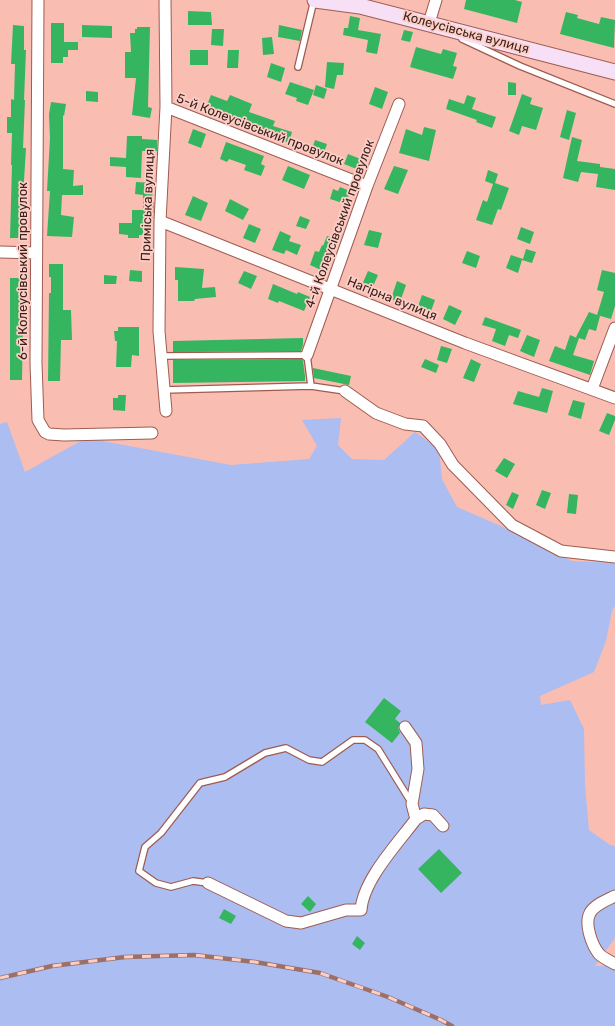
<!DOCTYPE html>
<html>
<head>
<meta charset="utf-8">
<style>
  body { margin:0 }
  canvas { display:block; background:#f9bdb2 }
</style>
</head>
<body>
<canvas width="615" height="1026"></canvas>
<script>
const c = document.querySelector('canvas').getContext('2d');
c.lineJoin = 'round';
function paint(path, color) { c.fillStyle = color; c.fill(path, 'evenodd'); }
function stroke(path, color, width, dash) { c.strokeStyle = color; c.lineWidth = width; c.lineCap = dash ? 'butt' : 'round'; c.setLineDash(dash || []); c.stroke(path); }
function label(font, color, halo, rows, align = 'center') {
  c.font = font + ' Rubik,sans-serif'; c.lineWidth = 3.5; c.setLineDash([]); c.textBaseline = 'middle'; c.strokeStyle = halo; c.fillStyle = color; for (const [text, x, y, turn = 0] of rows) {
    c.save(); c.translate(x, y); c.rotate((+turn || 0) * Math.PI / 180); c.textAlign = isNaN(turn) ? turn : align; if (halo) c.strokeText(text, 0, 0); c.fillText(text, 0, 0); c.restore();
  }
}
const green = new Path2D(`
  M341 418 338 445 352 459 384 460 415 432 439 449 442 479 457 507 503 527 572 561 615 563V606L612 611 606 641 594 672 540 696 541 705 570 700 584 729 585 784 589 830 610 845 615 846V938L595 966H615V1026H0V424L7 422 25 472 86 438 231 465 309 459 317 446 302 420Z`);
const building = new Path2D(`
  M466 0H515L522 2 517 23 464 9Z
  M188 11 211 12 212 25H188Z
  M566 12 578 15 577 18 599 24 601 17 615 20 614 48 560 34Z
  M350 16 360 18 358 30 381 34 377 54 366 52 368 40 343 35 344 28H348Z
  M51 23H64V42H78V50H68V57H63V63H51Z
  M13 25 24 26V50H26L24 100H25L23 148H26L23 197 24 238H10L12 165H11L12 133H7V117H11V99L14 100 15 64H11Z
  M82 25 112 26V38L82 37Z
  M279 25 302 30 300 41 278 37Z
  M137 27H150L148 107 152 108 150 118 132 115 136 78H125V52H131L130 33H135V29H137Z
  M212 29H224L223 46 211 45Z
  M404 30 413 32 410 42 401 40Z
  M272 37 274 54 263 55 262 38Z
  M416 47 441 54 443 49 457 53 453 66 457 67 453 79 410 67Z
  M190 50H208V65H190Z
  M228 50H239L238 68H227Z
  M327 62 344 63 343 75H337L334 89 325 87Z
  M271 63 285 68 281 82 267 77Z
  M290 82 314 90 308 105 296 101 297 98 285 94Z
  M508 82 516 83V95H508Z
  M316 85 327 89 324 99 313 95Z
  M375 87 388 92 382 109 369 104Z
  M86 91 98 92V102L86 101Z
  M522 94 532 98 530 104 543 108 536 130 522 126 519 135 509 131Z
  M211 95 227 101 230 95 252 104 249 112 275 121 273 126 292 132 289 143 205 110Z
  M467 95 476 98 472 109 496 117 492 128 476 122 477 120 446 109 449 99 464 104Z
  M51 102 66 104 64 116 63 115V169L74 170 73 186 83 185V195H62L61 215 74 217 72 237 47 236 50 191H47L50 138 49 114Z
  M567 110 576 113 569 140 560 137Z
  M424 127 436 130 429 161 399 153 406 129 422 135Z
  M193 129 206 134 201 148 188 143Z
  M127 136H142V139L157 140V151H142L141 178 126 177V167L110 166V157L126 158Z
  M572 137 582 140 577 161 600 164V167L615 169V190L596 187 598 174 581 172 578 182 563 178Z
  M315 140 327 144 323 155 311 152Z
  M226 142 264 156 261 164 265 166 261 176 244 170 246 165 229 159 227 162 220 159Z
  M348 154 363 160 359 170 344 164Z
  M288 166 310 175 304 189 282 180Z
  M394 166 408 170 398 194 384 189Z
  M488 170 498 174 495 183 509 188 501 210 498 209 492 225 476 220 483 200 487 202 493 184 485 181Z
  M136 182 153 183 152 202H154L153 218H143V235H139V238H128V235L119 234V223H132V210H143V195L135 194Z
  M340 187 350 191 346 204 330 199 333 189 338 191Z
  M193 196 208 203 201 221 185 215Z
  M230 199 249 209 243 220 225 211Z
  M300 216 310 220 306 229 296 226Z
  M249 224 261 229 255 243 243 238Z
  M521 227 534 232 530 244 517 239Z
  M369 230 382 233 378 248 364 245Z
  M280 231 291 236 289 241 301 245 297 255 286 250 284 254 272 250Z
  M327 236 336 239 332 250 330 249 329 254 327 253 321 270 310 265 315 251 319 252 322 245 323 246Z
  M526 249 536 252 532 263 522 260 518 273 506 268 511 255 523 259Z
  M467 251 480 256 476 268 462 263Z
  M49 264H63V310H71L72 340H61L60 381H48L49 293H51V277H49Z
  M175 267 204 269 202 288 215 287 216 297 195 299 194 301H178V280H175Z
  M130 270 142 271V282L129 281Z
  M602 270 615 273V306L611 319 597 315 604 292 597 290Z
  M244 271 257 276 251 289 238 283Z
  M368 271 378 275 371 291 361 287Z
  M104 275 117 276 116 284H104Z
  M10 278H20V318H23L22 380H10Z
  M397 281 406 285 400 302 391 299Z
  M273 284 297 294 298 292 310 297 304 311 279 301 278 303 268 299Z
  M422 295 435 300 430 314 417 309Z
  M449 305 462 311 455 325 443 319Z
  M589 312 600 316 596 331 589 329 585 340 579 338 573 355 594 361 590 375 549 361 555 346 565 350 570 335 577 338 576 337Z
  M485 317 521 330 518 338 509 335 505 346 492 341 496 329 482 325Z
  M118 327H139V356L132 355 131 367H116L117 341H115L114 331H118Z
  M527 335 540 340 534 357 520 351Z
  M303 338V345L301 351 173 352V341Z
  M441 346 452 349 447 363 437 360Z
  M302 359 303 361 305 376V381L173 383V360Z
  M425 359 439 365 436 373 421 367Z
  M471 359 481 364 474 382 463 378Z
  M313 368 351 376 349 385 314 378Z
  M542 388 553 391 547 413 513 404 518 391 539 397Z
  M118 395H126L125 411 113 410V398H118Z
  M573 400 585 403 581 419 568 415Z
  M607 413 615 416V420L609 435 599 431Z
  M504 458 515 464 507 478 495 471Z
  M542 490 551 493 545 509 536 505Z
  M512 492 519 495 513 509 506 505Z
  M569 494 578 495 576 514 567 513Z
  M384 698 401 711 395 719 400 723 398 728 400 733 392 743 365 722Z
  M439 849 462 873 441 893 418 869Z
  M308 896 316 904 310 912 301 904Z
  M224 909 236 916 231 924 219 918Z
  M357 936 365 943 360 950 352 944Z`);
const lane = new Path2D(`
  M462 39 520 66 615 104
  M298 67 314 0
  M161 356 307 355 311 386 345 391
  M164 390 311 386
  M208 883 193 881 171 887 156 883 139 871 145 847 161 833 200 783 225 777 265 753 286 748 309 760 322 762 353 740H365L378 749 411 802`);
const street = new Path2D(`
  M38 0 36 363 38 420 45 432 49 434 64 435 152 433
  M165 0 166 107 160 221 159 331 166 411
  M429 23 436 0
  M166 107 367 186
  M160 221 465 343 615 398
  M0 252 36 253
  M307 355 367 186 399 104
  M592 389 615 328
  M345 391 376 413 405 424 423 426 440 444 453 465 512 525 561 551 615 557
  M405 727 416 743 418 769 412 804 416 819
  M208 883 286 921 301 923 346 910H361C363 880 398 843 416 819L424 814 433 815 443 826
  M615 896C607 900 594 905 590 913 584 924 592 945 599 954 603 958 610 961 615 964`);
const secondary = new Path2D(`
  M315 0 360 6 615 72`);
const rail = new Path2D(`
  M0 978 52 966 125 957 194 955 255 962 320 973 388 997 441 1020 452 1026`);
const streetNames = [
  ["Колеусівська вулиця",466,33,15],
  ["5-й Колеусівський провулок",260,130,21],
  ["Приміська вулиця",148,205,-88],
  ["4-й Колеусівський провулок",340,224,-70],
  ["6-й Колеусівський провулок",23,271,-90],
  ["Нагірна вулиця",392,299,22]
];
paint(green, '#acbdf2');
paint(building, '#35b560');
stroke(lane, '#9e5c51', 8);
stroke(street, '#9e5c51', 13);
stroke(secondary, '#9e5c51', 17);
stroke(lane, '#fff', 5.5);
stroke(street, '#fff', 11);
stroke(secondary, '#f7dff5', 15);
stroke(rail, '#9c7068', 4.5);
stroke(rail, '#fccec6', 3, [9]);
label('13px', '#3d211c', '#fccec6', streetNames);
</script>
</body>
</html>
